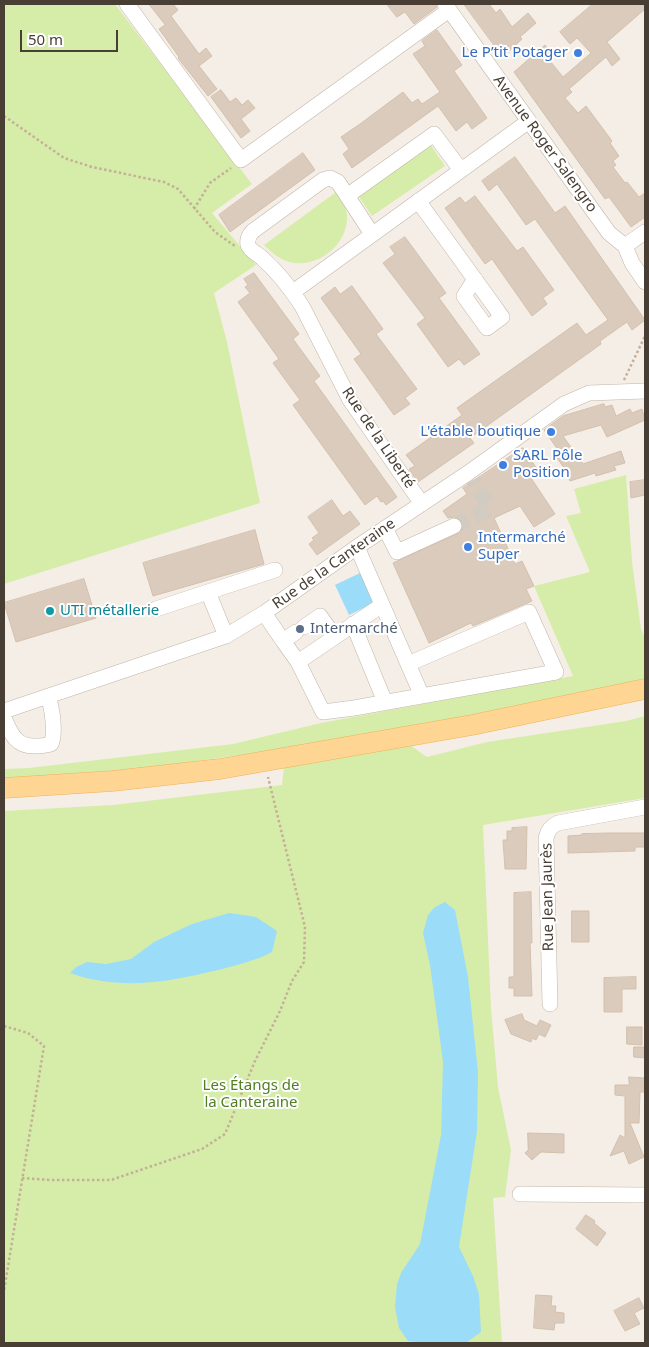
<!DOCTYPE html>
<html>
<head>
<meta charset="utf-8">
<style>
  body { margin:0 }
  #map { position:relative; width:649px; height:1347px; overflow:hidden; background:#f5eee6; font-family:"Noto Sans",sans-serif }
  canvas { display:block }
  .frame { position:absolute; inset:0; border:5px solid #483e34; pointer-events:none }
  .scale { position:absolute; left:20px; top:30px; width:98px; height:22px; box-sizing:border-box; border:2px solid #483e34; border-top:0; padding-left:6px; font-size:15px; line-height:18px; white-space:nowrap; color:#483e34; -webkit-text-stroke:4px #fff; paint-order:stroke }
</style>
</head>
<body>
<div id="map">
<canvas width="649" height="1347"></canvas>
<div class="frame"></div>
<div class="scale">50 m</div>
</div>
<script>
const c = document.querySelector('canvas').getContext('2d');
c.lineJoin = 'round';
function paint(path, color) { c.fillStyle = color; c.fill(path, 'evenodd'); }
function stroke(path, color, width, dash) { c.strokeStyle = color; c.lineWidth = width; c.lineCap = dash ? 'butt' : 'round'; c.setLineDash(dash || []); c.stroke(path); }
function label(font, color, halo, rows, align = 'center') {
  c.font = font + ' "Noto Sans",sans-serif'; c.lineWidth = 4; c.setLineDash([]); c.textBaseline = 'middle'; c.strokeStyle = halo; c.fillStyle = color; for (const [text, x, y, turn = 0] of rows) {
    c.save(); c.translate(x, y); c.rotate((+turn || 0) * Math.PI / 180); c.textAlign = isNaN(turn) ? turn : align; if (halo) c.strokeText(text, 0, 0); c.fillText(text, 0, 0); c.restore();
  }
}
const green = new Path2D(`
  M4 4H115L252 184 212 213 256 265 214 293 227 342 260 503 4 584Z
  M430 144 445 166 372 216 357 194Z
  M336 192C339 197 345 203 346 209 354 241 317 272 286 261 278 258 270 251 264 245Z
  M626 475 632 562 641 629 645 637V681L353 739 99 775 4 780V769L29 768 233 744 321 723 573 676 534 586 590 572 566 516 581 513 574 489Z
  M645 716V798L483 825 491 1008 498 1087 511 1150 505 1197 493 1198 502 1343H4V811L113 805 282 785 284 766 407 743 427 757 487 742 626 721Z`);
const water = new Path2D(`
  M360 573 374 603 349 615 335 585Z
  M445 902 455 910 468 977 478 1072 477 1131 459 1247 473 1276 479 1294 481 1332 467 1342 428 1343 408 1341 399 1328 395 1307 397 1284 401 1273 420 1244 441 1135 443 1062 430 965 423 933 428 915 435 907Z
  M229 913 256 917 277 931 272 952C255 961 237 965 218 970 168 982 121 991 70 973L76 967 87 962 106 964 131 959 154 942 192 924Z`);
const building = new Path2D(`
  M149 4H173L178 10 171 16 199 54 206 48 212 56 199 66 217 89 208 96 178 58 179 57 159 29 165 25Z
  M387 4H436L437 7 414 24 405 12 397 17Z
  M464 4H489L496 13 500 9 512 27 528 13 536 23 520 37 522 39 503 57Z
  M593 4H645V9L607 42 620 59 612 66 606 57 569 89 572 92 565 98 578 113 586 106 612 141 610 143 619 156 613 161 616 165 613 167 625 183 627 182 639 197 645 193V217L631 227 609 197 605 199 514 72 545 45 554 57 550 61 563 77 591 53 577 38 570 44 560 32Z
  M437 30 462 65 454 71 487 118 472 129 467 122 456 131 438 106 352 168 343 154 349 149 341 137 360 124 403 92 412 103 418 99 422 104 440 92 413 54 425 46 422 41Z
  M221 90 230 102 236 98 242 105 248 100 255 108 241 119 250 131 241 138 211 97Z
  M303 153 315 170 230 232 219 215Z
  M515 157 555 213 565 206 645 320 632 330 627 322 600 341 601 344 470 438 474 443 418 482 409 469 415 466 406 455 462 415 457 408 577 323 586 335 608 320 535 219 526 225 497 184 489 191 482 181Z
  M475 196 517 251 523 247 554 290 543 298 547 304 532 316 492 259 485 264 445 208 460 197 465 203Z
  M405 237 446 293 439 298 480 354 464 365 459 359 448 367 417 324 425 318 383 263 395 254 390 247Z
  M254 273 299 334 293 339 320 376 314 381 397 497 386 505 383 501 381 502 377 496 365 505 293 405 300 400 273 363 279 359 238 302 250 293 245 287 248 285 244 279Z
  M352 286 383 329 376 334 417 389 405 398 410 404 394 415 354 359 361 354 321 298 335 287 340 294Z
  M604 404 605 407 612 405 616 416 630 409 632 413 642 409 645 420 607 437 601 425 563 436 583 464 621 451 625 463 614 466 616 470 596 476 595 473 570 481 567 472 557 458 561 454 544 430 563 416Z
  M523 448 537 469 529 475 555 514 534 527 520 506 494 518 515 564 522 561 534 586 526 589 532 601 473 626 471 623 429 643 393 563 461 532 463 526 460 519 454 517 448 518 443 511 467 494 463 488Z
  M645 480V495L631 498 630 482Z
  M332 500 343 516 350 511 360 524 317 555 309 544 314 540 312 538 319 533 308 517Z
  M255 530 264 564 153 596 143 563Z
  M84 579 96 618 16 642 4 603Z
  M527 827 526 869H505L503 840H507V831H512V828Z
  M608 833H645V847H635V851L568 853V836L582 835V834Z
  M531 892 532 943H530L532 996H514V988H509V977H514V893Z
  M572 911H589V942H572Z
  M636 977V989H622V1012H604V978Z
  M522 1014 524 1020 537 1026 540 1020 551 1025 545 1037 539 1034 536 1040 532 1038 531 1042 511 1034 505 1020Z
  M627 1027H642V1045L627 1044Z
  M634 1047H645V1058L634 1057Z
  M629 1077 645 1078V1092H640L639 1123H630L644 1157 629 1164 624 1151 610 1156 620 1135 625 1138V1096L615 1095V1085H629Z
  M528 1133 564 1134V1153L541 1152 532 1160 525 1153 528 1150Z
  M586 1215 595 1221 594 1223 606 1233 597 1246 576 1229Z
  M536 1295 552 1296 551 1306H556L555 1312 564 1313V1323H555L554 1330 534 1328Z
  M639 1298 644 1308 634 1313 640 1324 625 1331 614 1311Z`);
const minorTunnel = new Path2D(`
  M454 526 490 509 473 480`);
const path = new Path2D(`
  M4 116 64 158 92 167 164 182 178 189 215 232 235 246
  M194 209 210 183 231 168
  M624 380 645 336
  M4 1026 28 1033 44 1046 4 1291
  M22 1178 50 1180H111L202 1149 225 1134 255 1061 280 1011 292 981 304 962 305 927 268 777`);
const minor = new Path2D(`
  M127 4 241 160 449 10
  M445 4 609 233 625 246 632 263 645 282
  M347 196 434 134 461 170
  M418 201C446 239 474 278 502 317L487 328 464 296 475 279
  M372 234 338 182 330 178 323 180 253 231C249 235 247 240 248 245 250 251 258 254 262 258 278 272 291 289 302 306L350 400 422 504
  M625 246 645 232
  M293 292 529 121
  M385 528 397 552 454 526
  M357 547 408 664
  M208 592 226 636
  M156 609 275 570
  M264 613 283 641
  M353 624 385 702
  M304 627 320 616 335 637
  M296 632 283 641 298 662 382 605
  M298 662 323 712 354 708 556 672 529 612 408 664 422 696
  M4 711 226 636 264 613 357 547 468 473 564 404 589 393 645 391
  M4 718C11 733 15 746 34 746 40 746 45 746 51 744 56 733 52 707 48 696
  M550 1004 546 838C548 830 551 826 558 823L645 807
  M520 1194 645 1195`);
const major = new Path2D(`
  M4 788 113 781 220 769 472 725 645 689`);
const markers = [
  [578,53,5,"#3f7fe0"],
  [551,432,5,"#3f7fe0"],
  [503,465,5,"#3f7fe0"],
  [468,547,5,"#3f7fe0"],
  [50,611,5,"#0f9aa8"],
  [300,629,5,"#5c6f8a"]
];
const shopNames = [
  ["Le P’tit Potager",568,53],
  ["L'étable boutique",541,432],
  ["SARL Pôle",513,456,"left"],
  ["Position",513,473,"left"],
  ["Intermarché",478,538,"left"],
  ["Super",478,555,"left"]
];
const streetNames = [
  ["Avenue Roger Salengro",545,144,54],
  ["Rue de la Liberté",378,438,56],
  ["Rue de la Canteraine",334,564,-35],
  ["Rue Jean Jaurès",548,897,-91]
];
const cultureNames = [
  ["UTI métallerie",60,611]
];
const serviceNames = [
  ["Intermarché",310,629]
];
const parkNames = [
  ["Les Étangs de",251,1086],
  ["la Canteraine",251,1103]
];
paint(green, '#d6edaa');
paint(water, '#9bdcf8');
paint(building, '#dacbbd');
stroke(building, '#d3c0ac', 1);
stroke(minorTunnel, '#d2cbc2', 15, [15, 8]);
stroke(minor, '#c1b5a7', 16);
stroke(major, '#f0b258', 21);
stroke(path, '#c4af97', 2.5, [2.5, 2.5]);
stroke(minor, '#fff', 15);
stroke(major, '#ffd594', 20);
for (const [x, y, r, color] of markers) { const dot = new Path2D(); dot.arc(x, y, r, 0, 2 * Math.PI); c.fillStyle = color; c.fill(dot); stroke(dot, '#fff', 2); }
label('15px', '#366cbe', '#fff', shopNames, 'right');
label('15px', '#483e34', '#fff', streetNames);
label('15px', '#0d838f', '#fff', cultureNames, 'left');
label('15px', '#4e5e75', '#fff', serviceNames, 'left');
label('15px', '#4f8021', '#fff', parkNames);
</script>
</body>
</html>
